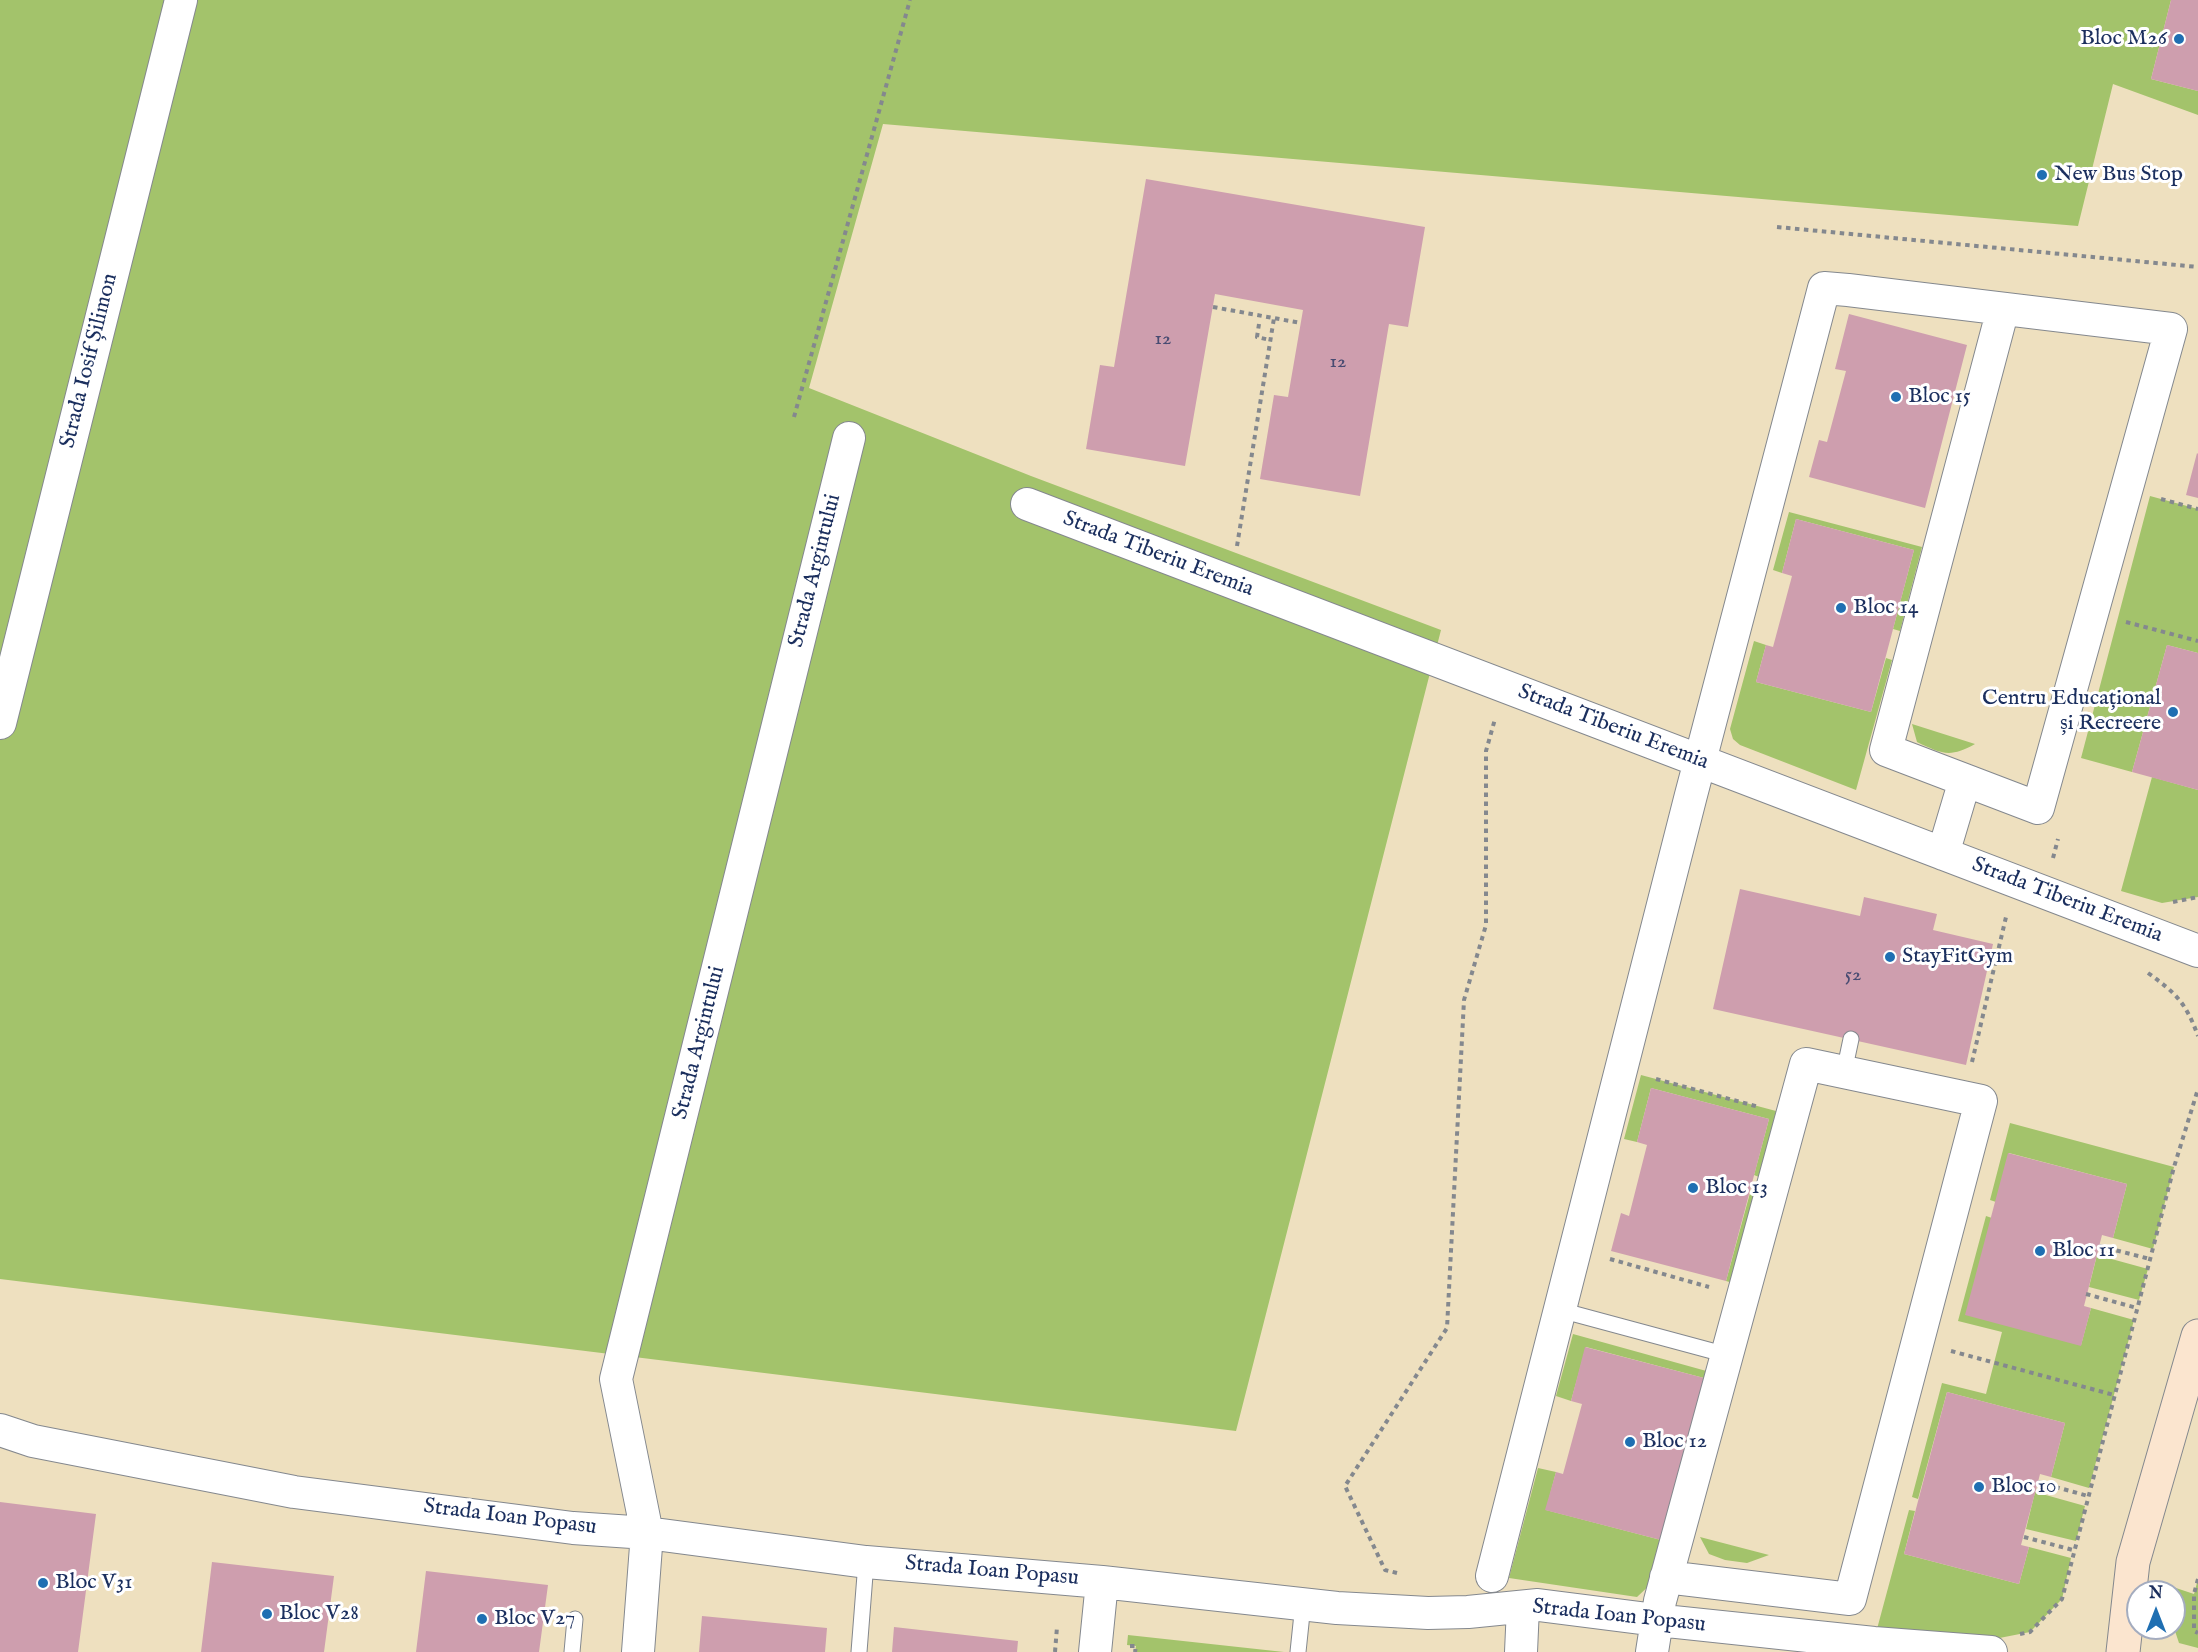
<!DOCTYPE html>
<html>
<head>
<meta charset="utf-8">
<style>
  body { margin:0 }
  #map { position:relative; width:2198px; height:1652px; overflow:hidden; background:#eee0bf; font-family:"IM FELL English",serif }
  canvas { display:block }
  .north { position:absolute; left:2126px; top:1580px; width:60px; height:60px; box-sizing:border-box; background:#fff; border:2px solid #a4acbf; border-radius:50%; rotate:0deg; font-size:16px; font-weight:700; line-height:24px; text-align:center; color:#1b2f5e }
  .north::after { content:''; display:block; margin:auto; width:21px; height:27px; background:#1f6fb2; clip-path:polygon(50% 0,100% 100%,50% 72%,0 100%) }
</style>
</head>
<body>
<div id="map">
<canvas width="2198" height="1652"></canvas>
<div class="north">N</div>
</div>
<script>
const c = document.querySelector('canvas').getContext('2d');
c.lineJoin = 'round';
function paint(path, color) { c.fillStyle = color; c.fill(path, 'evenodd'); }
function stroke(path, color, width, dash) { c.strokeStyle = color; c.lineWidth = width; c.lineCap = dash ? 'butt' : 'round'; c.setLineDash(dash || []); c.stroke(path); }
function label(font, color, halo, rows, align = 'center') {
  c.font = font + ' "IM FELL English",serif'; c.lineWidth = 6; c.setLineDash([]); c.textBaseline = 'middle'; c.strokeStyle = halo; c.fillStyle = color; for (const [text, x, y, turn = 0] of rows) {
    c.save(); c.translate(x, y); c.rotate((+turn || 0) * Math.PI / 180); c.textAlign = isNaN(turn) ? turn : align; if (halo) c.strokeText(text, 0, 0); c.fillText(text, 0, 0); c.restore();
  }
}
const green = new Path2D(`
  M0 0H2171L2151 79 2198 91V115L2113 84 2078 226 883 124 809 388 1031 476 1441 630 1236 1431 0 1279Z
  M2150 496 2198 509V653L2167 645 2132 772 2081 758Z
  M1789 512 1922 547 1900 631 1893 629 1914 550 1796 519 1782 573 1773 570Z
  M1754 641 1766 645 1756 682 1871 712 1886 658 1892 660 1856 790 1740 745 1733 739 1730 729Z
  M1912 724 1975 744C1950 758 1942 754 1917 742Z
  M2152 777 2198 790V897L2162 903 2121 891Z
  M1641 1075 1776 1111 1759 1177 1754 1175 1769 1119 1651 1088 1637 1142 1624 1139Z
  M2010 1123 2174 1167 2153 1249 2113 1238 2127 1184 2009 1153 1996 1202 1990 1200Z
  M1750 1193 1755 1194 1733 1283 1726 1281Z
  M1986 1216 1992 1218 2081 1345 2091 1308 2134 1320 2089 1488 2051 1477 2065 1423 1947 1392 1918 1499 1912 1497 1942 1383 1986 1394 2002 1332 1958 1321Z
  M2097 1255 2148 1269 2139 1300 2089 1287Z
  M1573 1334 1710 1372 1677 1481 1704 1378 1586 1347 1571 1401 1556 1396Z
  M1538 1468 1556 1472 1546 1510 1661 1540 1654 1581 1637 1597 1509 1578Z
  M2035 1492 2085 1506 2076 1541 2026 1529Z
  M1909 1510 1915 1511 1904 1554 2019 1584 2029 1547 2071 1558 2062 1599 2030 1632 1979 1642 1877 1629Z
  M1700 1537 1769 1555 1747 1563 1725 1560 1709 1554Z
  M2198 1579V1648L2179 1643 2174 1628V1592H2169L2170 1586 2194 1594Z
  M1128 1635 1284 1652H1135L1136 1646 1127 1645Z`);
const building = new Path2D(`
  M2171 0H2198V91L2151 79Z
  M1146 179 1425 227 1408 327 1389 324 1360 496 1260 479 1274 395 1288 397 1303 310 1215 294 1185 466 1086 449 1100 365 1114 367Z
  M1849 314 1967 345 1925 508 1809 477 1819 440 1827 442 1846 371 1835 369Z
  M2197 453 2198 454V498L2186 495Z
  M1796 519 1914 550 1871 712 1756 682 1766 645 1773 647 1792 576 1782 573Z
  M2167 645 2198 653V790L2132 772Z
  M1740 889 1860 916 1864 897 1937 914 1933 930 1993 944 1966 1065 1713 1009Z
  M1651 1088 1769 1119 1726 1281 1611 1251 1621 1213 1629 1216 1647 1145 1637 1142Z
  M2008 1153 2127 1184 2113 1238 2102 1235 2084 1306 2091 1308 2081 1346 1965 1315Z
  M1585 1347 1704 1378 1661 1540 1545 1510 1556 1472 1563 1474 1582 1404 1571 1401Z
  M1947 1392 2065 1423 2051 1477 2040 1474 2038 1482 2021 1545 2029 1547 2019 1584 1904 1554Z
  M0 1502 96 1514 78 1652H0Z
  M212 1562 334 1576 324 1652H201Z
  M426 1571 548 1585 539 1652H416Z
  M702 1616 827 1628 825 1652H699Z
  M894 1627 1018 1641 1017 1652H892Z`);
const path = new Path2D(`
  M1777 227 2198 267
  M1213 307 1301 323
  M1259 324 1257 337 1270 340
  M794 417 910 0
  M2161 499 2198 509
  M1237 546 1274 318
  M2126 622 2198 641
  M2053 858 2058 839
  M2173 902 2198 897
  M2148 973C2176 993 2186 1003 2198 1036
  M1972 1062 2006 917
  M1656 1079 1759 1107
  M2099 1246 2150 1259
  M1610 1259 1709 1287
  M2086 1294 2137 1308
  M1951 1351 2114 1395
  M2038 1482 2088 1496
  M2024 1537 2073 1550
  M1397 1573 1385 1570 1345 1486 1447 1328 1464 1000 1486 925V751L1495 719
  M2198 1579 2194 1594V1631L2198 1633
  M2020 1634 2030 1632 2062 1599 2174 1167 2198 1089
  M1130 1646H1136L1135 1652
  M1055 1652 1057 1627`);
const lane = new Path2D(`
  M1844 1072 1851 1039
  M1560 1310 1727 1355
  M572 1652 575 1619
  M859 1652 866 1562
  M1298 1652 1303 1604`);
const street = new Path2D(`
  M1027 504 2198 951
  M0 723 181 0
  M1943 854 1965 780
  M0 1430 33 1441 294 1492 573 1528 647 1533 866 1562 1102 1582 1337 1608 1428 1613 1468 1612 1538 1605 1656 1620 1874 1643 1991 1652
  M1492 1576 1691 795 1824 288 1848 290 2171 329 2038 808 1886 750 2003 309
  M638 1652 647 1533 616 1379 849 438
  M1095 1652 1102 1582
  M1521 1652 1523 1607
  M1652 1652 1660 1601 1806 1064 1981 1101 1850 1599 1666 1577`);
const secondary = new Path2D(`
  M2123 1652 2133 1562 2198 1336`);
const markers = [
  [2179,39,6,"#1f6fb2"],
  [2042,175,6,"#1f6fb2"],
  [1896,397,6,"#1f6fb2"],
  [1841,608,6,"#1f6fb2"],
  [2173,712,6,"#1f6fb2"],
  [1890,957,6,"#1f6fb2"],
  [1693,1188,6,"#1f6fb2"],
  [2040,1251,6,"#1f6fb2"],
  [1630,1442,6,"#1f6fb2"],
  [1979,1487,6,"#1f6fb2"],
  [43,1583,6,"#1f6fb2"],
  [267,1614,6,"#1f6fb2"],
  [482,1619,6,"#1f6fb2"]
];
const numberNames = [
  ["12",1163,340],
  ["12",1338,363],
  ["52",1853,976]
];
const poiNames = [
  ["Bloc M26",2167,39,"right"],
  ["New Bus Stop",2054,175],
  ["Bloc 15",1908,397],
  ["Bloc 14",1853,608],
  ["Centru Educațional",2161,699,"right"],
  ["și Recreere",2161,724,"right"],
  ["StayFitGym",1902,957],
  ["Bloc 13",1705,1188],
  ["Bloc 11",2052,1251],
  ["Bloc 12",1642,1442],
  ["Bloc 10",1991,1487],
  ["Bloc V31",55,1583],
  ["Bloc V28",279,1614],
  ["Bloc V27",494,1619]
];
const streetNames = [
  ["Strada Iosif Șilimon",90,361,-76],
  ["Strada Tiberiu Eremia",1158,555,21],
  ["Strada Argintului",816,571,-76],
  ["Strada Tiberiu Eremia",1613,728,21],
  ["Strada Tiberiu Eremia",2067,901,21],
  ["Strada Argintului",700,1043,-76],
  ["Strada Ioan Popasu",510,1518,7],
  ["Strada Ioan Popasu",992,1572,5],
  ["Strada Ioan Popasu",1619,1617,6]
];
paint(green, '#a3c36b');
paint(building, '#ce9eae');
stroke(lane, '#84888e', 17);
stroke(street, '#84888e', 34);
stroke(secondary, '#84888e', 35);
stroke(path, '#84888e', 4, [4.5, 4.5]);
stroke(lane, '#fff', 15);
stroke(street, '#fff', 32);
stroke(secondary, '#fbe5cf', 33);
for (const [x, y, r, color] of markers) { const dot = new Path2D(); dot.arc(x, y, r, 0, 2 * Math.PI); c.fillStyle = color; c.fill(dot); stroke(dot, '#fff', 2); }
label('20px', '#484b72', null, numberNames);
label('22px', '#1b2f5e', '#fff', poiNames, 'left');
label('22px', '#1b2f5e', '#fff', streetNames);
</script>
</body>
</html>
